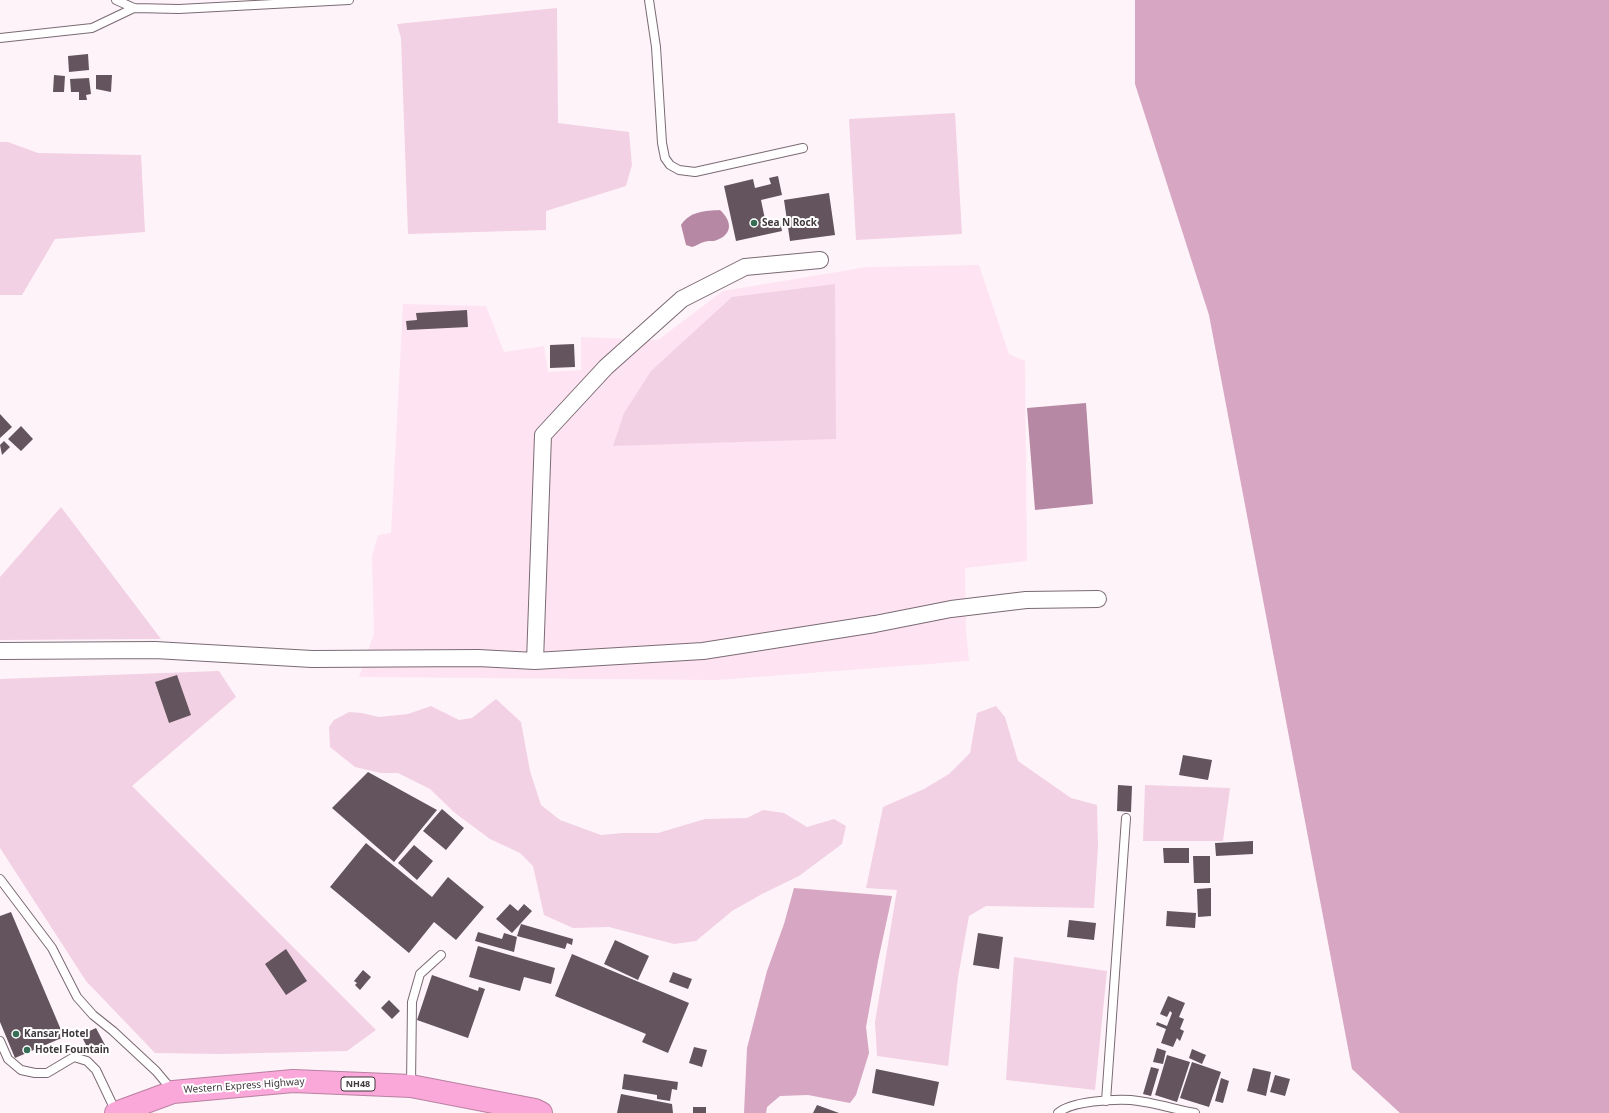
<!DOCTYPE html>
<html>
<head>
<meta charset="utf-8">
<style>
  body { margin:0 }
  canvas { display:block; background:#fef3f9 }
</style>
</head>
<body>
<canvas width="1609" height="1113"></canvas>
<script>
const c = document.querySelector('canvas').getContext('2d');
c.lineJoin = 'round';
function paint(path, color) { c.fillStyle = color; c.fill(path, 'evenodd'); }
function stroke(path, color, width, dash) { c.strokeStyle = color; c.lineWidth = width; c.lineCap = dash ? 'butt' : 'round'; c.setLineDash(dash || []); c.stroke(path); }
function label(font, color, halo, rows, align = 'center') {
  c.font = font + ' "Noto Sans",sans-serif'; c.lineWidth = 4; c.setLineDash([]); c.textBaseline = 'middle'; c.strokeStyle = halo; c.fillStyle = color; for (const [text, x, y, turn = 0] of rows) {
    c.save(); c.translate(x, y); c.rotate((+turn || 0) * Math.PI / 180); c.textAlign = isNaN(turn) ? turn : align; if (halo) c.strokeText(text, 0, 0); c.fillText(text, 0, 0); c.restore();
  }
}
const built = new Path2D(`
  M979 265 1009 354 1025 361 1027 561 965 568 966 630 969 661 717 680 359 677 374 633 372 557 378 535 391 533 403 304 486 306 504 352 544 346 548 372 581 370V337L658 340 723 291 867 267Z`);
const green = new Path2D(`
  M557 8 558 123 629 132 632 165 626 186 546 211V230L408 234 401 38 397 24Z
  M955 113 962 234 856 240 849 119Z
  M0 142H8L38 153 141 155 145 232 55 239 22 295H0Z
  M835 284 836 439 613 446 624 413 651 371 732 297Z
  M61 507 161 639 0 640V577Z
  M219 671 236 697 132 786 376 1030 347 1051 220 1054 155 1053 86 981 0 848V679Z
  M496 699 521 722 530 771 541 805 560 820 601 835 622 833H658L705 819 747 818 763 810 784 813 807 827 834 819 846 826 842 844 799 876 762 894 732 911 696 941 674 944 609 927 573 928 544 915 533 866 520 853 490 839 455 813 430 789 398 773H381L355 767 330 747 329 727 334 720 349 712 362 713 379 717 408 714 431 706 459 720 472 718Z
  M996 706 1005 717 1018 761 1071 798 1097 805 1098 846 1094 908 986 906 969 916 958 977 948 1066 877 1056 875 1022 897 890 866 888 883 807 924 789 949 774 970 753 977 713Z
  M1145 785 1230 788 1223 841H1143Z
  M1014 957 1107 971 1095 1090 1006 1080Z`);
const forest = new Path2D(`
  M1135 0H1609V1113H1400L1352 1069 1209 315 1135 84Z
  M794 888 892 896 878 961 866 1027 869 1053 856 1095 850 1103 808 1095 780 1096 767 1107 766 1113H744L747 1048 767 971 784 924Z`);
const water = new Path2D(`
  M720 210C732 221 733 234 717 240 713 242 708 240 704 242 700 243 696 246 692 247L686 245 681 225C690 211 705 211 720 210Z
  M1086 403 1093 504 1035 510 1027 408Z`);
const building = new Path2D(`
  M88 54 89 70 69 72 68 56Z
  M54 75 65 76 64 92H53Z
  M96 75H112L111 92 96 89Z
  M89 78 91 94 86 95 87 100H79V92H71L70 79Z
  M778 176 782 195 761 200 766 224 780 221 782 231 736 241 724 186 753 179 755 188 771 184 769 178Z
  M829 193 835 235 790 241 784 200Z
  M467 310 468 327 407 330 406 321 417 320 416 313Z
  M574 344 575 367 550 368V345Z
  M0 414 12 427 0 438Z
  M21 426 33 439 21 451 8 439Z
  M4 441 10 447 2 455 0 445Z
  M177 675 191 715 169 723 155 682Z
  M1183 755 1212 760 1208 780 1179 775Z
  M368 772 437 810 394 862 332 808Z
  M1118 785 1132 786 1131 812 1117 811Z
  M442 809 464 828 446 850 423 831Z
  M1253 841V854L1216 856 1215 843Z
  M366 843 432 897 448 877 484 907 456 940 434 922 409 953 330 887Z
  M414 845 433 861 417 880 398 863Z
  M1163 848H1189V863H1164Z
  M1193 856H1210V883H1194Z
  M1211 888V916L1198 917 1197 889Z
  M510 904 518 911 524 904 532 911 512 933 496 919Z
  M1167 911 1196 913 1195 928 1166 926Z
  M11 912 64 1037 15 1058 0 1022V916Z
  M1069 920 1096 923 1094 940 1067 937Z
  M521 924 573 939 572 945 567 943 565 949 517 936Z
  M478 932 502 939 504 933 517 937 514 952 475 941Z
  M978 933 1003 937 999 969 973 965Z
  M615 940 649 956 638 980 604 964Z
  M478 946 555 968 551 984 524 977 520 991 469 977Z
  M286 949 307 981 286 995 265 964Z
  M572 954 689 1003 668 1053 642 1042 646 1034 555 996Z
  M363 970 371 977 360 990 355 985 357 983 354 981Z
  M673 972 692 979 688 989 669 982Z
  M432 975 478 991 479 987 485 989 468 1038 417 1020Z
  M1168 996 1185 1003 1179 1017 1184 1019 1180 1029 1184 1031 1180 1041 1177 1038 1173 1047 1161 1043 1166 1029 1156 1025 1157 1022 1167 1026 1172 1013 1170 1011 1167 1017 1160 1014Z
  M389 1000 400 1011 392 1019 381 1008Z
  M96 1028 105 1045 90 1053 81 1035Z
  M694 1047 707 1050 702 1067 689 1063Z
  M1157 1048 1166 1051 1163 1064 1153 1062Z
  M1192 1049 1206 1055 1202 1064 1189 1058Z
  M1167 1055 1190 1062 1177 1102 1155 1095Z
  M1192 1062 1221 1072 1209 1107 1180 1098Z
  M1151 1067 1159 1069 1151 1096 1143 1094Z
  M1253 1068 1271 1072 1266 1096 1247 1091Z
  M876 1069 939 1082 934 1106 872 1093Z
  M624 1074 678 1082 677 1090 672 1089 670 1101 657 1099V1095L622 1089Z
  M1275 1075 1290 1079 1285 1096 1270 1092Z
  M1221 1078 1229 1081 1223 1103 1215 1101Z
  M621 1094 672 1104 673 1113H617Z
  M817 1105 839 1113H813Z
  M693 1107H706V1113H693Z`);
const lane = new Path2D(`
  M116 0 134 8 179 9 349 0
  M649 0 656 47 662 143 665 158 670 165 679 170 695 172 803 148
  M0 38 92 28 134 8
  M0 879 52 948 77 997 93 1015 113 1031 156 1071 172 1090
  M0 1041 8 1059 21 1070 35 1073H47L74 1057 87 1061 96 1070 116 1112
  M411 1085 412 1002 420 974 441 955
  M1106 1101 1126 818
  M1058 1113C1071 1101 1114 1099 1131 1100 1152 1102 1174 1109 1195 1113`);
const street = new Path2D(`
  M0 651 155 650 312 659 478 658 535 661 703 651 875 624 951 609 1026 600 1098 599
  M535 661 543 435 606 367 682 299 745 267 820 260`);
const highway = new Path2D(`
  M116 1113 173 1092 293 1081 411 1086 535 1110 541 1113`);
const markers = [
  [754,223,4,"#366e55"],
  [16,1034,4,"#366e55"],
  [27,1050,4,"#366e55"]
];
const shields = [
  [358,1084,34]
];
const shieldNames = [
  ["NH48",358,1084]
];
const poiNames = [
  ["Sea N Rock",762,223],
  ["Kansar Hotel",24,1034],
  ["Hotel Fountain",35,1050]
];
const streetNames = [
  ["Western Express Highway",244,1086,-4]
];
paint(built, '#fee4f2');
paint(green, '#f3d1e4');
paint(forest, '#d6a6c2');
paint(water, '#b788a4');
paint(building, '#63545d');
stroke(lane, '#7a6a73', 10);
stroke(street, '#7a6a73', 18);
stroke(highway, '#b980a2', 24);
stroke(lane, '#fff', 8);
stroke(street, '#fff', 16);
stroke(highway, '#faa7d9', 22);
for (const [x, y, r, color] of markers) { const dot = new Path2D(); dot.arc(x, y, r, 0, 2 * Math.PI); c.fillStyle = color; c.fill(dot); stroke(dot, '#fff', 1.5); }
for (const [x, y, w] of shields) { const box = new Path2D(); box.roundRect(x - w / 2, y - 7, w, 14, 3); c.fillStyle = '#fff'; c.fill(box); stroke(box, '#40393d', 1); }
label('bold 9px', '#40393d', null, shieldNames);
label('bold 10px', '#40393d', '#fff', poiNames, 'left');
label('10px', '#40393d', '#fff', streetNames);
</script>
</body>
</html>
